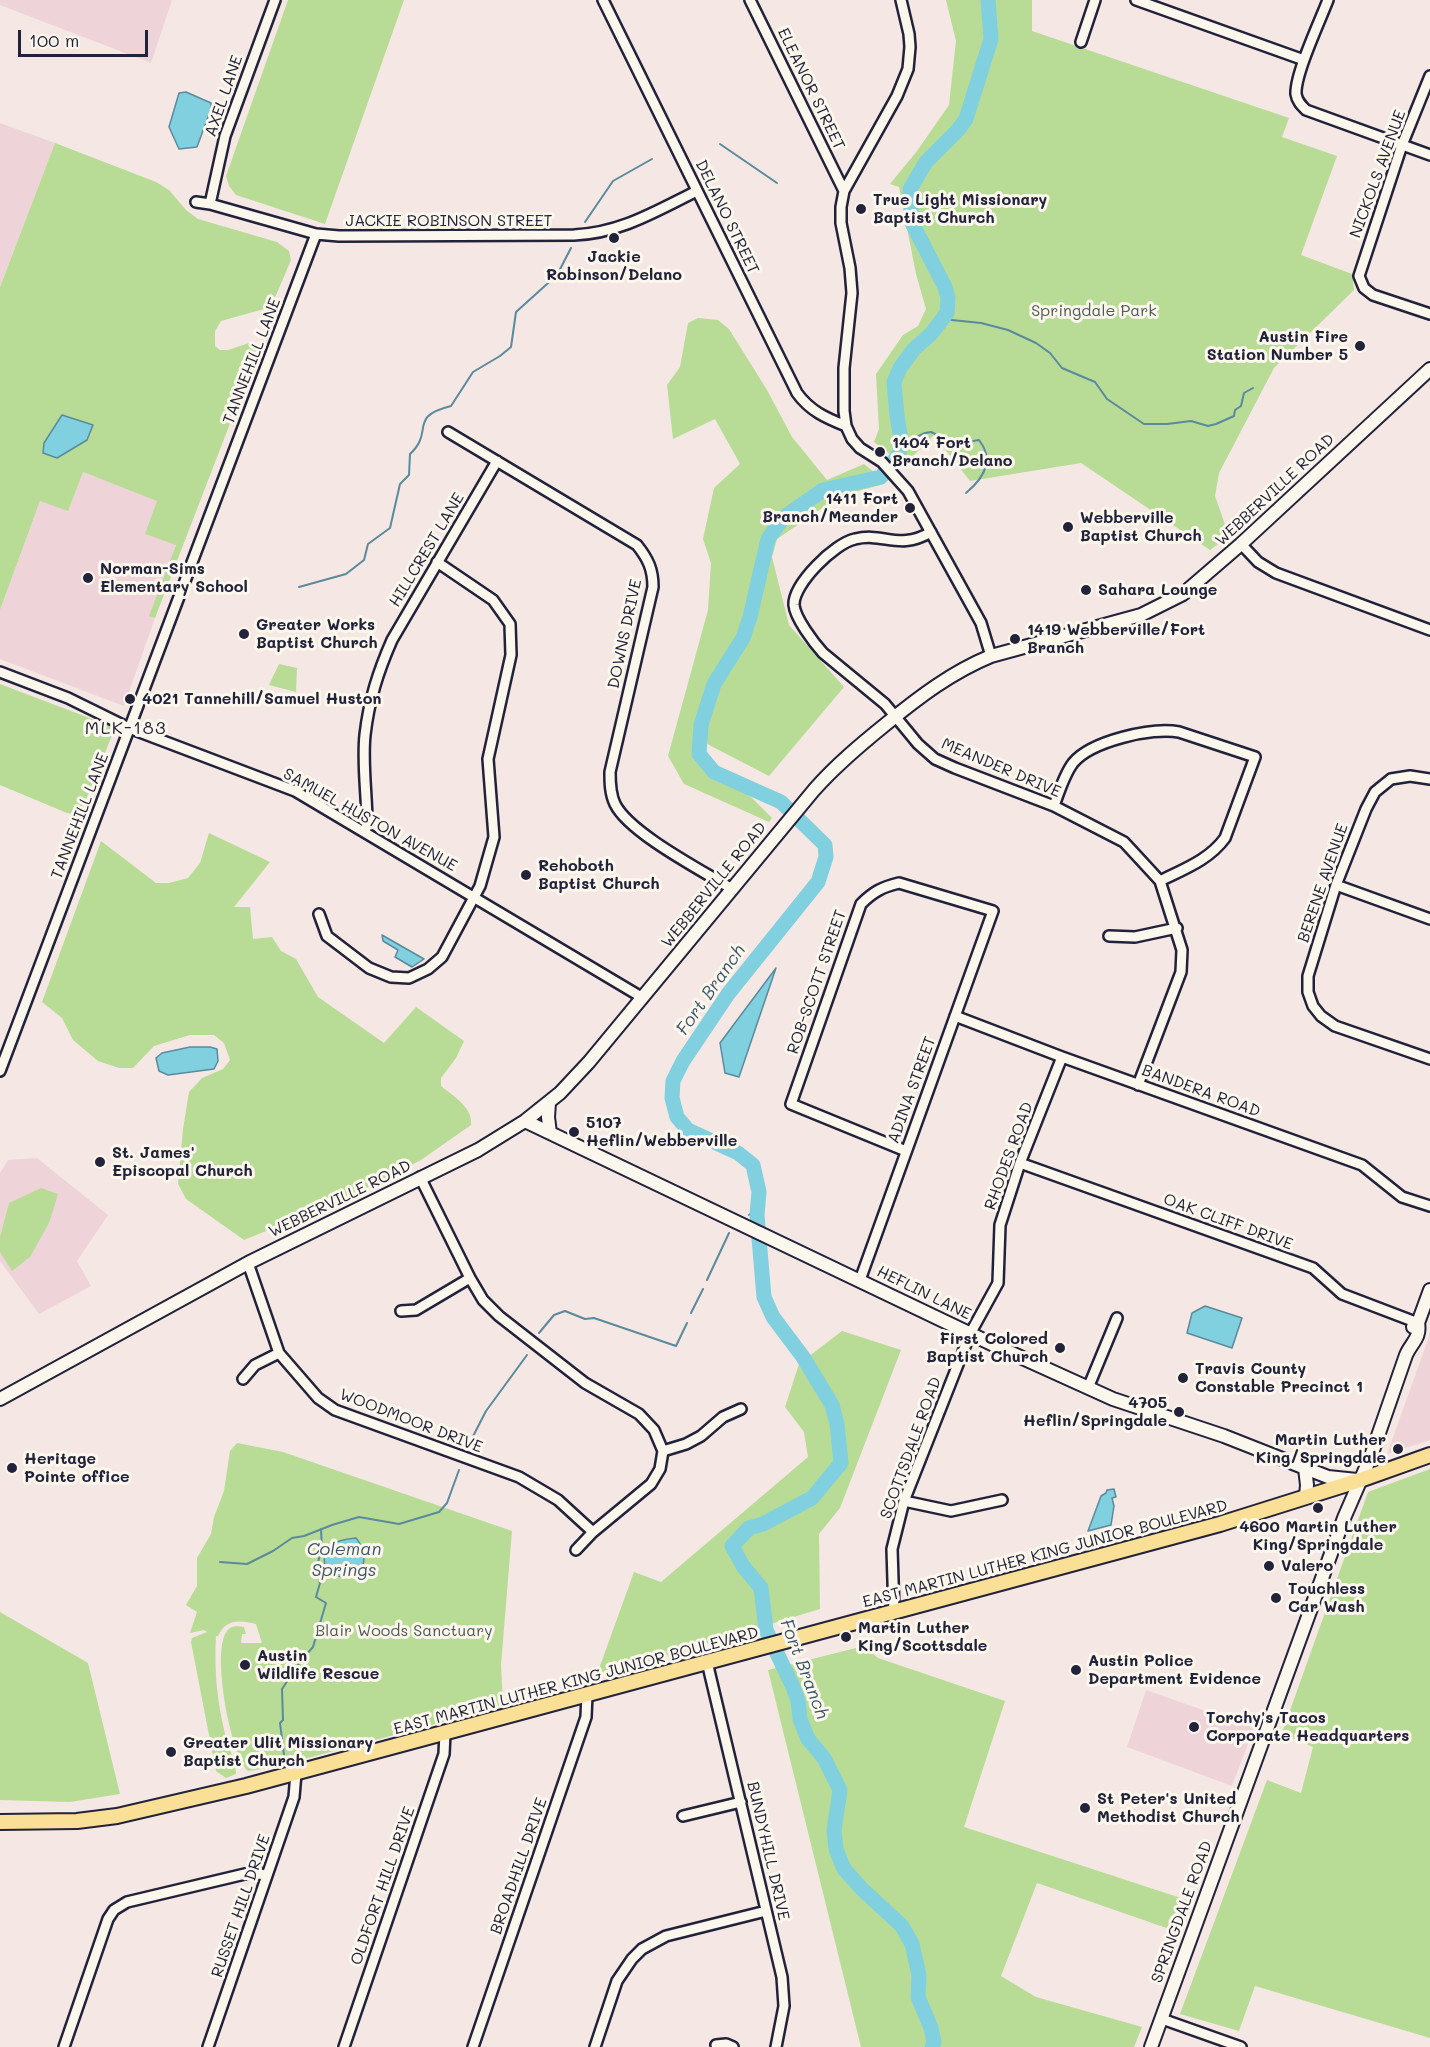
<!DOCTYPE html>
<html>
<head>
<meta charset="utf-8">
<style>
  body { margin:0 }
  #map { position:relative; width:1430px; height:2047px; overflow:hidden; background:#f5e7e3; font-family:Mali,sans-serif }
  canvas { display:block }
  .scale { position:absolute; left:18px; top:30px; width:130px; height:27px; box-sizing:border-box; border:3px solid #22223b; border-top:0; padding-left:8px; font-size:18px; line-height:21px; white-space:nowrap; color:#22223b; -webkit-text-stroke:4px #fbf7ec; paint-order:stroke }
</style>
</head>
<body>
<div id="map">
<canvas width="1430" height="2047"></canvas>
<div class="scale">100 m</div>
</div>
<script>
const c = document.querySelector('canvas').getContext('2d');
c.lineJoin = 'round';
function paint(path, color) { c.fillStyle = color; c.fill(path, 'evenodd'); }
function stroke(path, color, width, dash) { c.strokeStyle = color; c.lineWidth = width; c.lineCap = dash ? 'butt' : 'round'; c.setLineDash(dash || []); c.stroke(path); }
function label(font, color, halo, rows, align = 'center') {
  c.font = font + ' Mali,sans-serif'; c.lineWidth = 6; c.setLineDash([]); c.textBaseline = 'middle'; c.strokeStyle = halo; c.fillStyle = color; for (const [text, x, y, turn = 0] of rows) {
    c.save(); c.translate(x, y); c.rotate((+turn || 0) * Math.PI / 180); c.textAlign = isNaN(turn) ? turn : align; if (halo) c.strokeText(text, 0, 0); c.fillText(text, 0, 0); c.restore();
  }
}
const built = new Path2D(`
  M0 0H172L151 63 0 5Z
  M0 123 55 143 0 287Z
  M83 472 157 500 176 545 150 616 155 618 124 706 0 659V610L40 501Z
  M37 1158 108 1215 77 1261 91 1286 39 1314 0 1261V1173L8 1160Z
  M1430 1334V1440L1387 1454Z
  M1146 1690 1254 1728 1232 1786 1127 1747Z`);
const green = new Path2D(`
  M288 0H404L325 224 236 195 229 186 226 176Z
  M946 0H1032V31L1289 118 1282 137 1337 156 1301 255 1352 274 1354 290 1274 368 1219 473 1215 496 1229 536 1210 550 1081 463 970 481 934 435 904 465 874 442 879 429 876 374 903 335 918 326 926 309 916 274 899 187 890 184 917 151 949 105 956 41Z
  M55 143 156 182 169 190 186 210 198 219 277 242 289 251 291 260 271 307 221 321 215 331V346L220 350H228L249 343 255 345 256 356 155 618 149 616 176 545 145 534 157 501 83 472 68 511 40 501 0 610V287Z
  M698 318 718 320 729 329 767 390 792 437 827 480 864 464 886 482 884 484 840 496 777 539 772 557 789 625 844 687 769 776 711 746 696 736V755L710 773 751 797 772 818 769 822 684 784 668 756 708 610 711 563 703 539 714 488 740 464 715 419 673 439 667 385 680 367 688 323Z
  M279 664 297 668 296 692 269 685Z
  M0 684 113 727V733L81 812 76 814 67 813 0 785Z
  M209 833 270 862 234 907H250L253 939 272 937 281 951 296 959 318 997 384 1043 416 1007 464 1041 456 1058 441 1078V1086C453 1096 473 1107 471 1125L421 1160 347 1198 244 1240 186 1199 178 1184 183 1129 189 1092 202 1078 223 1069 230 1060 224 1043 214 1035H190L154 1046 133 1068H119L98 1061 73 1040 62 1018 42 1002 101 841 156 883H169L188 878 200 863Z
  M41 1188 58 1194 49 1223 30 1257 12 1271 0 1252V1237L9 1203Z
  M842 1331 901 1350 840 1508 819 1534 820 1609 596 1677 634 1572 661 1582 808 1457 804 1432 785 1407 799 1364Z
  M237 1443 283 1452 512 1531 501 1665 503 1704 480 1712 304 1759 303 1756 270 1768 248 1771C230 1754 211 1650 227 1631 231 1625 238 1626 244 1627L246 1634H242L241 1643H262L256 1624C239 1620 226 1619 218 1636H216C214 1670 217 1701 225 1734 228 1748 236 1760 236 1774L226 1778 216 1771 191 1642 192 1638 207 1632 204 1630 190 1633 197 1612 186 1605 197 1586V1558L211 1534 214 1517 224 1491 230 1451Z
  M1430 1469V2038L1255 1986 1239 2031 1180 2014 1267 1780 1301 1793 1313 1747 1282 1733 1368 1492Z
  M0 1612 88 1663 120 1794 70 1802 0 1800Z
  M864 1646 878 1658 1005 1701 964 1827 1190 1901 1178 1932 1037 1883 1001 1976 1036 1997 1142 2027 1134 2047H861L768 1670Z`);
const water = new Path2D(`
  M186 92 211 103V109L197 147 179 149 169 127 179 93Z
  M62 415 93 425 87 440 57 458 43 453 44 443Z
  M382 935 424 959 412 967 395 957 398 950 383 941Z
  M776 968 739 1077 725 1073 720 1043Z
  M190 1047H210L217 1049 218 1061 214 1069 168 1075 159 1071 156 1058 162 1053Z
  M1205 1306 1242 1318 1232 1348 1187 1333 1192 1313Z
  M1114 1489 1116 1497 1112 1498 1114 1506 1111 1525 1088 1531 1101 1496 1106 1493 1107 1490Z
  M356 1538C377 1564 353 1590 326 1570 319 1546 334 1540 356 1538Z`);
const stream = new Path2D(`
  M720 144 777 183
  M585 222 613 181 652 159
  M942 319 981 323 1008 330 1036 343 1050 353 1062 368 1095 382 1107 399 1144 424H1167L1191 421 1208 426 1216 424 1234 416 1235 410 1241 406 1244 393 1253 388
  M900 445 925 433 931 432 955 444 979 440C995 460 984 478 966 493
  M299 587 346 574 364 560 368 544 390 528 400 484 409 475 410 454C435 431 407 417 451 406L473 372 500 356 511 347 516 312 557 275 571 248
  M749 1215 757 1208
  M707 1280 729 1233
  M691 1313 703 1289
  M539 1333 554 1315 565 1311 585 1319 594 1318 676 1346 687 1323
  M467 1448 486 1411 527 1355
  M220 1562 247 1564 273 1551 292 1538 304 1536 332 1525 359 1517 399 1524 439 1512 447 1503 459 1470
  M284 1755 280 1723 283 1720 282 1689 300 1662 313 1647 326 1603 316 1597 320 1583 317 1565 322 1549 321 1529`);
const river = new Path2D(`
  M932 2047 934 2042 931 2028 918 1997 919 1975 912 1944 902 1926 862 1889 844 1869 836 1849 834 1830 840 1790 824 1758 808 1739 800 1719 798 1701 793 1687 766 1630 761 1588 743 1566 732 1546 749 1528 763 1524 812 1498 841 1463 837 1424 832 1405 803 1357 773 1317 764 1297 757 1215 759 1192 753 1165 738 1153 688 1130 677 1117 672 1098 673 1081 683 1061 728 994 818 882 826 857 825 845 781 802 714 772 699 754 701 725 714 684 743 638 750 617 768 539 783 518 823 490 881 477 899 454 901 440 897 416 894 382 900 368 914 349 931 334 947 313 948 298 945 287 912 223 910 189 926 162 958 130 966 119 991 39 988 0`);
const street = new Path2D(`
  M603 0 797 393C810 411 826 418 846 426
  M750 0 844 191
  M901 0 909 34 910 47 908 69 897 96 844 191 841 207V223L850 268 852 293 844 368V411L846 426 852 439 860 448 882 462 908 491 981 623 991 656
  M1136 0 1304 60
  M1328 0C1320 21 1295 74 1296 94 1297 101 1301 105 1306 110L1430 155
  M1081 42 1095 0
  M1430 76 1402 145 1359 276 1364 288 1373 295 1430 314
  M196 202 210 204 316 234 339 236 574 235C621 233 656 211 697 191
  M210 204 225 136 275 0
  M448 432 637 545C648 559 653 569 653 587L610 772C610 782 610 794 615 804 629 833 703 871 732 889
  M931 532C899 551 884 532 855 539 835 543 793 584 794 605 795 618 814 643 823 653L885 704 918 744 935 759 955 768 1054 806 1124 842 1160 881 1182 950 1181 972 1138 1085
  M1241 544 1258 562 1276 573 1430 630
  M0 672 68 698 129 728 295 791 643 998
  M1430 779 1410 776 1391 779 1375 792 1366 809 1336 885 1308 976V992L1313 1006 1321 1016 1335 1026 1430 1059
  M1054 806C1059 792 1064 775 1073 763 1091 741 1152 727 1179 732L1255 757 1225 838C1209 860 1184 869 1160 881
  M365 832 367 824C367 795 362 763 365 735 369 700 378 672 392 640L497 461
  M1336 885 1430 919
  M319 914 327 936 369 968 391 977 409 978 428 969 442 957 480 886 494 837 488 759 511 655 510 624 493 600 437 562
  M1109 936 1135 937 1177 928
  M955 1016 1062 1057 1362 1165 1402 1197 1430 1206
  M0 1071 316 234
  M1020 1163 1313 1268 1342 1294 1418 1323
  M420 1177 470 1278 483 1300 499 1316 585 1383 639 1414 654 1430 663 1451
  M248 1263 279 1353 318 1398 335 1410 519 1477 558 1500 593 1532
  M860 1280 993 911 899 883C882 887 873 892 861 904L791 1104 906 1151
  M401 1311 416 1310 470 1278
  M243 1379 255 1365 279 1353
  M1088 1388 1117 1318
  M904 1501 951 1511 1002 1500
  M576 1550 593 1532 651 1484 660 1469 663 1451 686 1444 701 1436 723 1417 741 1409
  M894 1612 892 1549 904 1501 970 1334 998 1283 1000 1225 1020 1163 1062 1057
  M707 1662 782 1977 784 2006 776 2047
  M683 1816 741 1802
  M1162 2019 1241 2047
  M716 2045 726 2044 733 2047
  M64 2047 108 1919 114 1910 127 1902 249 1873 267 1875
  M208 2047 294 1797 296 1773
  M344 2047 444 1754 445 1733
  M473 2047 586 1717 587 1694
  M595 2047 617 1981 632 1959 642 1949 666 1936 766 1911`);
const secondary = new Path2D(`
  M549 1103 548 1117 550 1133
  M525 1121 996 1346 1113 1399 1224 1436 1328 1477 1357 1480
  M1413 1327 1418 1323 1430 1290
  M0 1399 248 1263 478 1150 525 1121 560 1093 589 1062 814 790C836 765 860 745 886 724 919 697 952 672 991 656L1141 615 1183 594 1241 544 1430 369
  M1305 1468 1307 1485 1306 1496
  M1151 2047 1344 1518 1371 1456 1406 1355C1411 1343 1421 1338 1418 1323`);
const primary = new Path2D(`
  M0 1822 77 1821 117 1816 246 1786 1220 1524 1360 1480 1430 1455`);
const markers = [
  [861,209,6,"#22223b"],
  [614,238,6,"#22223b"],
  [1360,346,6,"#22223b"],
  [880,452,6,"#22223b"],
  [910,508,6,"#22223b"],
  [1068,527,6,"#22223b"],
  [88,578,6,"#22223b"],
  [1086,590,6,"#22223b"],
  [244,634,6,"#22223b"],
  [1015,639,6,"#22223b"],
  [130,699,6,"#22223b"],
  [526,875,6,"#22223b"],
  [574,1132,6,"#22223b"],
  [100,1162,6,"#22223b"],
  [1060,1348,6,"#22223b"],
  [1183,1378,6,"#22223b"],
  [1179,1412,6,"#22223b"],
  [1398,1449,6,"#22223b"],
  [12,1468,6,"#22223b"],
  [1318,1508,6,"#22223b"],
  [1269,1566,6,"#22223b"],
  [1276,1598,6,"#22223b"],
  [846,1637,6,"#22223b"],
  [245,1665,6,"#22223b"],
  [1076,1670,6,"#22223b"],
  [1194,1727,6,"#22223b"],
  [171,1752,6,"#22223b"],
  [1085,1808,6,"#22223b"]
];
const streetNames = [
  ["ELEANOR STREET",811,89,64],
  ["AXEL LANE",224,96,-71],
  ["NICKOLS AVENUE",1378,174,-70],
  ["DELANO STREET",727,217,64],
  ["JACKIE ROBINSON STREET",449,221],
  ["TANNEHILL LANE",252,361,-69],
  ["WEBBERVILLE ROAD",1275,490,-43],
  ["HILLCREST LANE",427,550,-59],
  ["DOWNS DRIVE",625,634,-78],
  ["MEANDER DRIVE",1001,768,23],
  ["TANNEHILL LANE",80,816,-69],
  ["SAMUEL HUSTON AVENUE",370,820,29],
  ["BERENE AVENUE",1323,883,-71],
  ["WEBBERVILLE ROAD",714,885,-51],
  ["ROB-SCOTT STREET",817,982,-71],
  ["ADINA STREET",912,1090,-70],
  ["BANDERA ROAD",1201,1091,20],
  ["RHODES ROAD",1009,1156,-70],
  ["WEBBERVILLE ROAD",340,1199,-26],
  ["OAK CLIFF DRIVE",1228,1222,20],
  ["HEFLIN LANE",924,1293,26],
  ["WOODMOOR DRIVE",411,1421,21],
  ["SCOTTSDALE ROAD",911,1448,-70],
  ["EAST MARTIN LUTHER KING JUNIOR BOULEVARD",1045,1554,-15],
  ["EAST MARTIN LUTHER KING JUNIOR BOULEVARD",576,1681,-15],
  ["BUNDYHILL DRIVE",768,1851,77],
  ["BROADHILL DRIVE",519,1866,-71],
  ["OLDFORT HILL DRIVE",383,1886,-71],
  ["RUSSET HILL DRIVE",241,1906,-71],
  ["SPRINGDALE ROAD",1182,1912,-70]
];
const poiNames = [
  ["True Light Missionary",873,200],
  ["Baptist Church",873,218],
  ["Jackie",614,257,"center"],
  ["Robinson/Delano",614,275,"center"],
  ["Austin Fire",1348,337,"right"],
  ["Station Number 5",1348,355,"right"],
  ["1404 Fort",892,443],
  ["Branch/Delano",892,461],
  ["1411 Fort",898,499,"right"],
  ["Branch/Meander",898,517,"right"],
  ["Webberville",1080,518],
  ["Baptist Church",1080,536],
  ["Norman-Sims",100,569],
  ["Elementary School",100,587],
  ["Sahara Lounge",1098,590],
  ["Greater Works",256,625],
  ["Baptist Church",256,643],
  ["1419 Webberville/Fort",1027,630],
  ["Branch",1027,648],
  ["4021 Tannehill/Samuel Huston",142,699],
  ["Rehoboth",538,866],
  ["Baptist Church",538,884],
  ["5107",586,1123],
  ["Heflin/Webberville",586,1141],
  ["St. James'",112,1153],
  ["Episcopal Church",112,1171],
  ["First Colored",1048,1339,"right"],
  ["Baptist Church",1048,1357,"right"],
  ["Travis County",1195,1369],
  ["Constable Precinct 1",1195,1387],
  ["4705",1167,1403,"right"],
  ["Heflin/Springdale",1167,1421,"right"],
  ["Martin Luther",1386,1440,"right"],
  ["King/Springdale",1386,1458,"right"],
  ["Heritage",24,1459],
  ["Pointe office",24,1477],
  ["4600 Martin Luther",1318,1527,"center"],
  ["King/Springdale",1318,1545,"center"],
  ["Valero",1281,1566],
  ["Touchless",1288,1589],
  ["Car Wash",1288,1607],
  ["Martin Luther",858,1628],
  ["King/Scottsdale",858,1646],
  ["Austin",257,1656],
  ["Wildlife Rescue",257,1674],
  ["Austin Police",1088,1661],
  ["Department Evidence",1088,1679],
  ["Torchy's Tacos",1206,1718],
  ["Corporate Headquarters",1206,1736],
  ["Greater Ulit Missionary",183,1743],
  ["Baptist Church",183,1761],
  ["St Peter's United",1097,1799],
  ["Methodist Church",1097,1817]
];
const parkNames = [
  ["Springdale Park",1094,311],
  ["Blair Woods Sanctuary",404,1631]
];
const neighbourhoodNames = [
  ["MLK-183",126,728]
];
const waterNames = [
  ["Fort Branch",711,990,-55],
  ["Coleman",344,1549],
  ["Springs",344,1570],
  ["Fort Branch",804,1669,69]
];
paint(built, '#eed4d8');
paint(green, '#b8dc96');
paint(water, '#81d0df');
stroke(water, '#5b8a9d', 1.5);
stroke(stream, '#5b8a9d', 2);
stroke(river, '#81d0df', 15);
stroke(street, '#22223b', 14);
stroke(secondary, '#22223b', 16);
stroke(primary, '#22223b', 18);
stroke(street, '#fbf7ec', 9);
stroke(secondary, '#fbf7ec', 12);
stroke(primary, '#fadf96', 14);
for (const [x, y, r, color] of markers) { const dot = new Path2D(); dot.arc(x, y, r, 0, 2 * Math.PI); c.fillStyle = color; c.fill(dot); stroke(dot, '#fbf7ec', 2); }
label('16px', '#22223b', '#fbf7ec', streetNames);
label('bold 16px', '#22223b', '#fbf7ec', poiNames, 'left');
label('16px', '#4f5a56', '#fbf7ec', parkNames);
c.letterSpacing = '1.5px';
label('18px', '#22223b', '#fbf7ec', neighbourhoodNames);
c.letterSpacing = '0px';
label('italic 18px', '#3e566c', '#fbf7ec', waterNames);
</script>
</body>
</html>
